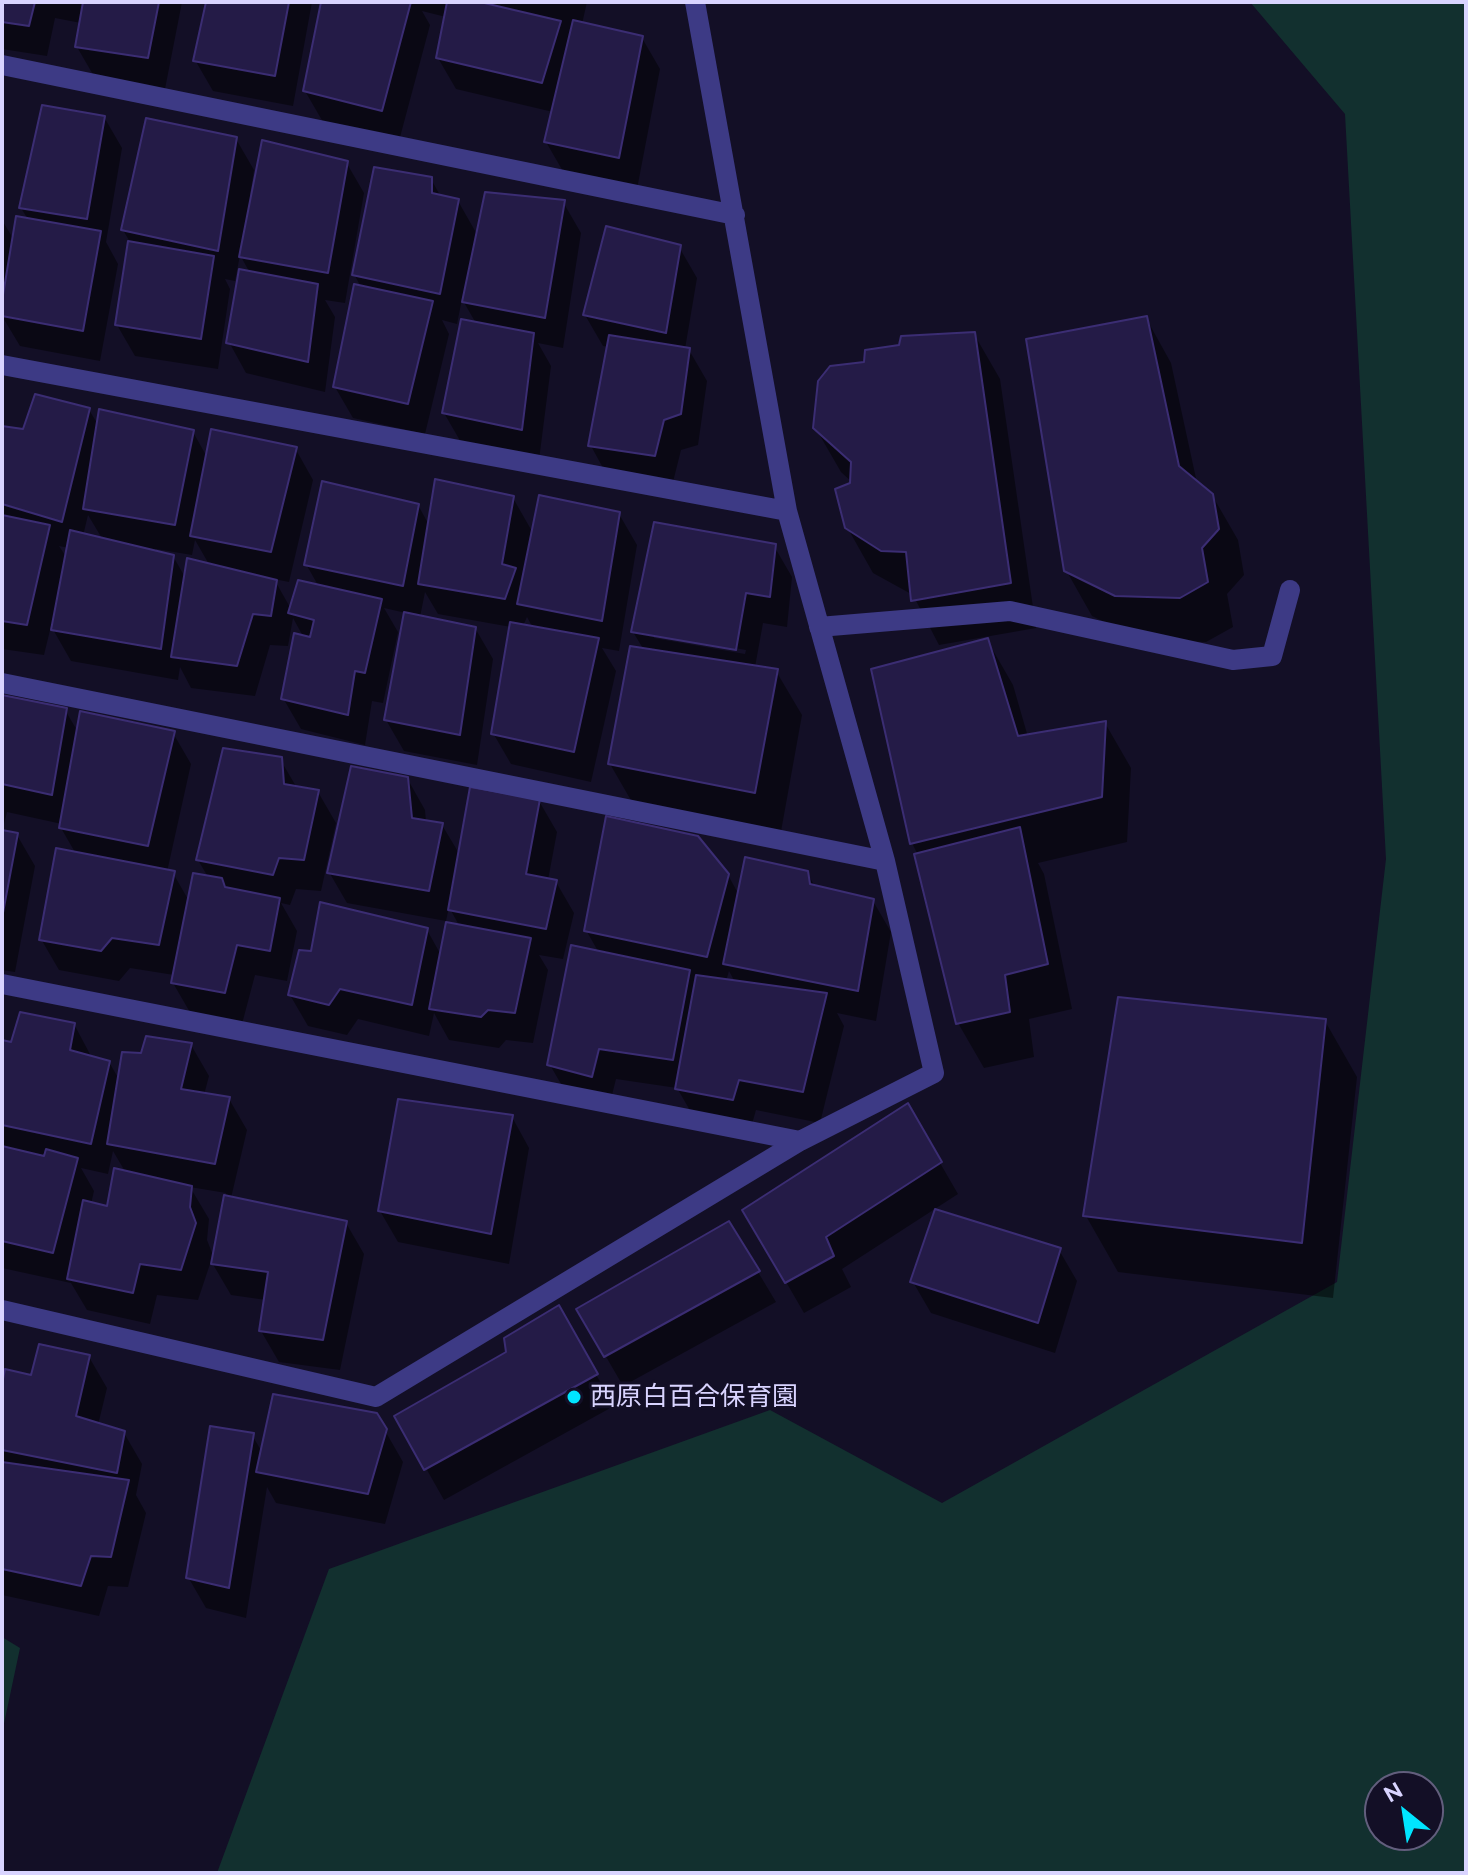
<!DOCTYPE html>
<html>
<head>
<meta charset="utf-8">
<style>
  body { margin:0 }
  #map { position:relative; width:1468px; height:1875px; overflow:hidden; background:#130f26; font-family:Raleway,sans-serif }
  canvas { display:block }
  .frame { position:absolute; inset:0; border:4px solid #d9d4ff; pointer-events:none }
  .north { position:absolute; left:1364px; top:1771px; width:80px; height:80px; box-sizing:border-box; background:#130f26; border:2px solid #625e7d; border-radius:50%; rotate:330deg; font-size:22px; font-weight:700; line-height:32px; text-align:center; color:#d9d4ff }
  .north::after { content:''; display:block; margin:auto; width:28px; height:36px; background:#00e5ff; clip-path:polygon(50% 0,100% 100%,50% 72%,0 100%) }
</style>
</head>
<body>
<div id="map">
<canvas width="1468" height="1875"></canvas>
<div class="frame"></div>
<div class="north">N</div>
</div>
<script>
const c = document.querySelector('canvas').getContext('2d');
c.lineJoin = 'round';
function paint(path, color) { c.fillStyle = color; c.fill(path, 'evenodd'); }
function stroke(path, color, width, dash) { c.strokeStyle = color; c.lineWidth = width; c.lineCap = dash ? 'butt' : 'round'; c.setLineDash(dash || []); c.stroke(path); }
function label(font, color, halo, rows, align = 'center') {
  c.font = font + ' Raleway,"Noto Sans JP",sans-serif'; c.lineWidth = 6; c.setLineDash([]); c.textBaseline = 'middle'; c.strokeStyle = halo; c.fillStyle = color; for (const [text, x, y, turn = 0] of rows) {
    c.save(); c.translate(x, y); c.rotate((+turn || 0) * Math.PI / 180); c.textAlign = isNaN(turn) ? turn : align; if (halo) c.strokeText(text, 0, 0); c.fillText(text, 0, 0); c.restore();
  }
}
const green = new Path2D(`
  M1250 2H1466V1873H217L329 1569 770 1410 942 1503 1337 1282 1386 859 1345 114ZM1380 1787H1428V1835H1380Z
  M2 1637 20 1648 2 1733Z`);
const shadow = new Path2D(`
  M2 2H182L165 89 95 78 77 47 81 23 55 18 47 56 2 49Z
  M208 2H312L293 106 213 91 195 60Z
  M323 2H587L582 24 642 38 660 69 637 189 564 173 546 142 553 112 456 89 438 58 446 17 422 11 430 25 399 141 323 122 305 91Z
  M104 117 122 148 106 242 118 264 100 361 20 346 2 316V220L14 240 29 221 21 208Z
  M236 139 254 170 250 195 346 162 364 193 345 303 325 300 335 317 325 392 246 373 229 342 250 273 240 255 235 281 225 279 230 289 218 369 135 356 117 325 130 242 123 230Z
  M431 179 441 197 458 201 478 236 563 202 581 233 563 348 538 343 551 366 539 460 462 444 444 413 477 325 462 299 457 324 442 320 449 334 425 434 353 418 335 387 361 287 354 274Z
  M679 247 697 278 685 349 689 350 707 381 698 445 681 450 672 486 608 477 591 446 609 347 603 346 585 315Z
  M1146 318 1171 363 1197 483 1212 495 1238 540 1244 575 1227 594 1233 627 1206 642 1142 640 1092 616 1066 570Z
  M974 334 1000 379 1036 628 939 645 913 595 873 573 847 527 853 483 841 472 815 427 866 364Z
  M89 410 99 426 193 432 207 457 295 448 313 480 289 582 274 579 291 609 319 587 306 564 418 505 429 525 513 498 533 533 619 514 637 545 619 651 602 648 616 671 591 782 511 764 493 733 511 627 438 614 425 592 420 617 475 628 493 659 477 765 404 751 386 720 406 613 384 608 398 632 383 703 372 701 365 745 301 729 283 698 304 638 293 618 288 646 270 645 255 696 191 688 180 667 178 680 71 661 51 626 44 655 2 649V428L24 431ZM88 515 103 540 83 536ZM195 540 210 566 186 579 173 556 155 552 156 549 192 555ZM59 546 69 548 67 558ZM527 617 533 628 523 626Z
  M774 546 792 577 787 627 763 623 755 667 776 671 802 715 780 837 636 809 610 764 644 650 633 632ZM654 634 746 650 745 654 654 638Z
  M987 640 1013 685 1028 737 1105 723 1131 768 1127 842 1038 863 1044 874 1072 1009 1029 1019 1034 1057 984 1068 958 1023 918 855 912 843Z
  M2 697 65 710 78 732 173 733 191 764 167 872 173 873 189 901 208 877 198 860 280 759 297 788 318 792 336 823 321 891 296 889 290 905 281 903 297 931 287 981 255 975 242 1024 191 1014 173 983 174 975 130 968 119 981 59 970 41 939 76 854 61 828 62 824 7 812 2 832 17 835 35 866 15 972 2 970Z
  M407 778 425 810 426 822 442 825 460 855 539 801 557 832 548 880 556 882 574 913 563 959 539 955 548 970 533 1043 506 1040 499 1048 449 1040 434 1013 429 1036 358 1019 347 1035 308 1026 290 995 312 953 427 930 441 955 460 927 449 907 446 921 347 903 329 872Z
  M807 873 816 888 873 901 891 932 876 1021 837 1013 844 1026 820 1123 756 1110 750 1131 695 1119 677 1088 616 1079 609 1107 568 1096 550 1065 599 953 586 930 728 875 739 895ZM729 971 735 982 726 981Z
  M1325 1021 1357 1077 1333 1298 1118 1272 1086 1216Z
  M74 1024 92 1058 109 1062 120 1081 143 1055 191 1045 209 1076 204 1095 229 1099 247 1130 231 1198 346 1223 364 1254 340 1370 279 1362 261 1331 266 1300 231 1295 211 1261 198 1300 157 1295 150 1324 87 1310 71 1283 2 1268V1042L13 1044ZM113 1151 126 1173 108 1209 91 1204 94 1191 81 1168 108 1174ZM190 1187 226 1193 214 1258 207 1240 209 1219Z
  M907 1106 958 1194 842 1269 851 1287 804 1313 745 1211Z
  M512 1117 529 1148 509 1264 398 1242 380 1211Z
  M1059 1250 1077 1281 1055 1353 931 1313 913 1282Z
  M758 1272 776 1302 623 1386 579 1310Z
  M558 1308 614 1406 444 1500 397 1417 508 1353Z
  M89 1357 107 1388 98 1425 124 1433 142 1464 136 1495 146 1513 128 1587 108 1586 99 1616 2 1595V1365L6 1372 32 1377Z
  M376 1415 403 1462 385 1524 276 1503 267 1487 246 1618 206 1608 188 1577 252 1435 262 1452Z`);
const building = new Path2D(`
  M2 2H35L29 26 2 22Z
  M83 2H159L148 58 75 47Z
  M206 2H289L275 76 193 61Z
  M321 2H411L382 111 303 91Z
  M447 2H480L561 21 542 83 436 58Z
  M573 20 643 36 619 158 544 142Z
  M42 105 105 116 87 219 19 208Z
  M146 118 237 137 218 251 121 230Z
  M262 140 348 161 328 273 239 257Z
  M374 167 432 177V193L459 199 440 294 352 275Z
  M485 192 565 200 545 318 462 302Z
  M16 216 101 231 83 331 2 316V301Z
  M606 226 681 245 666 333 583 315Z
  M128 241 214 256 201 339 115 325Z
  M239 269 318 284 308 362 226 343Z
  M354 284 433 301 408 404 333 387Z
  M1147 316 1179 466 1213 494 1219 529 1202 548 1208 582 1180 598 1115 596 1064 571 1026 339Z
  M461 319 534 333 522 430 442 413Z
  M975 332 1011 583 911 601 906 552 881 551 845 528 835 489 850 483 851 462 813 428 818 381 830 366 864 362 865 350 899 345 901 336Z
  M609 335 690 348 681 414 664 420 655 456 588 446Z
  M35 394 90 408 62 522 2 504V426L23 429Z
  M99 409 194 430 175 525 83 509Z
  M211 429 297 447 271 552 190 536Z
  M435 479 514 496 502 564 516 568 505 599 418 584Z
  M322 481 419 504 403 586 304 565Z
  M539 495 620 512 602 621 517 604Z
  M2 515 50 525 27 625 2 621Z
  M654 522 776 544 770 597 746 593 736 650 631 632Z
  M70 530 174 555 161 649 51 630Z
  M187 558 277 580 271 616 253 614 237 666 171 657Z
  M298 580 382 599 365 673 355 671 348 715 281 699 294 633 310 637 314 620 288 613Z
  M404 612 476 627 460 735 384 720Z
  M510 622 599 638 574 752 491 734Z
  M988 638 1018 736 1106 721 1102 797 910 844 871 669Z
  M630 646 778 669 755 793 608 764Z
  M2 695 67 708 52 795 2 784Z
  M80 711 175 731 148 846 59 828Z
  M223 748 282 757 284 784 319 790 304 860 279 858 273 875 196 860Z
  M351 766 408 777 412 818 443 823 429 891 327 873Z
  M470 787 540 799 526 874 557 880 546 929 448 910Z
  M606 816 698 836 729 874 707 957 584 931Z
  M1020 827 1048 964 1005 975 1010 1012 956 1024 914 854Z
  M2 830 18 833 2 918Z
  M56 848 175 871 159 945 112 938 101 951 39 940Z
  M745 857 808 871 810 884 874 899 858 991 723 964Z
  M193 873 222 878 225 887 280 898 270 951 237 945 225 993 171 983Z
  M320 902 428 928 412 1005 340 989 329 1005 288 995 299 950 311 951Z
  M446 922 531 938 515 1013 488 1010 481 1017 429 1009Z
  M571 945 690 970 673 1060 599 1049 592 1077 547 1065Z
  M696 975 827 993 803 1092 739 1080 733 1100 675 1089Z
  M1118 997 1326 1019 1302 1243 1083 1216Z
  M20 1012 75 1023 70 1050 110 1061 91 1144 2 1125V1040L11 1042Z
  M146 1036 192 1043 181 1089 230 1097 215 1164 107 1144 122 1052 141 1053Z
  M398 1099 513 1115 491 1234 378 1211Z
  M908 1103 942 1162 826 1237 834 1256 785 1283 742 1210Z
  M2 1146 44 1156 46 1149 78 1158 53 1253 2 1241Z
  M114 1168 192 1186 190 1207 196 1223 181 1270 140 1264 133 1293 67 1279 83 1200 107 1206Z
  M224 1195 347 1221 323 1340 259 1331 268 1272 211 1264Z
  M935 1209 1061 1248 1038 1323 910 1282Z
  M729 1221 760 1271 604 1357 576 1309Z
  M559 1305 598 1374 424 1470 394 1416 506 1352 504 1338Z
  M39 1344 90 1355 76 1416 125 1431 117 1473 2 1450V1384L5 1369 31 1375Z
  M273 1394 377 1413 387 1429 368 1494 256 1472Z
  M210 1426 254 1433 229 1588 186 1578Z
  M2 1462 129 1480 111 1557 91 1556 81 1586 2 1569Z`);
const minor = new Path2D(`
  M2 65 735 215
  M2 365 787 511
  M819 627 1010 611 1233 660 1272 656 1290 590
  M2 683 885 861
  M2 984 800 1141
  M2 1310 376 1397 800 1141 934 1073 885 861 787 511 695 2`);
const markers = [
  [574,1397,8,"#00e5ff"]
];
const poiNames = [
  ["西原白百合保育園",590,1397]
];
paint(green, '#12302f');
paint(shadow, '#0007');
paint(building, '#241b47');
stroke(building, '#3b2d73', 2);
stroke(minor, '#3d3a85', 20);
for (const [x, y, r, color] of markers) { const dot = new Path2D(); dot.arc(x, y, r, 0, 2 * Math.PI); c.fillStyle = color; c.fill(dot); stroke(dot, '#130f26', 3); }
label('26px', '#d9d4ff', '#130f26', poiNames, 'left');
</script>
</body>
</html>
